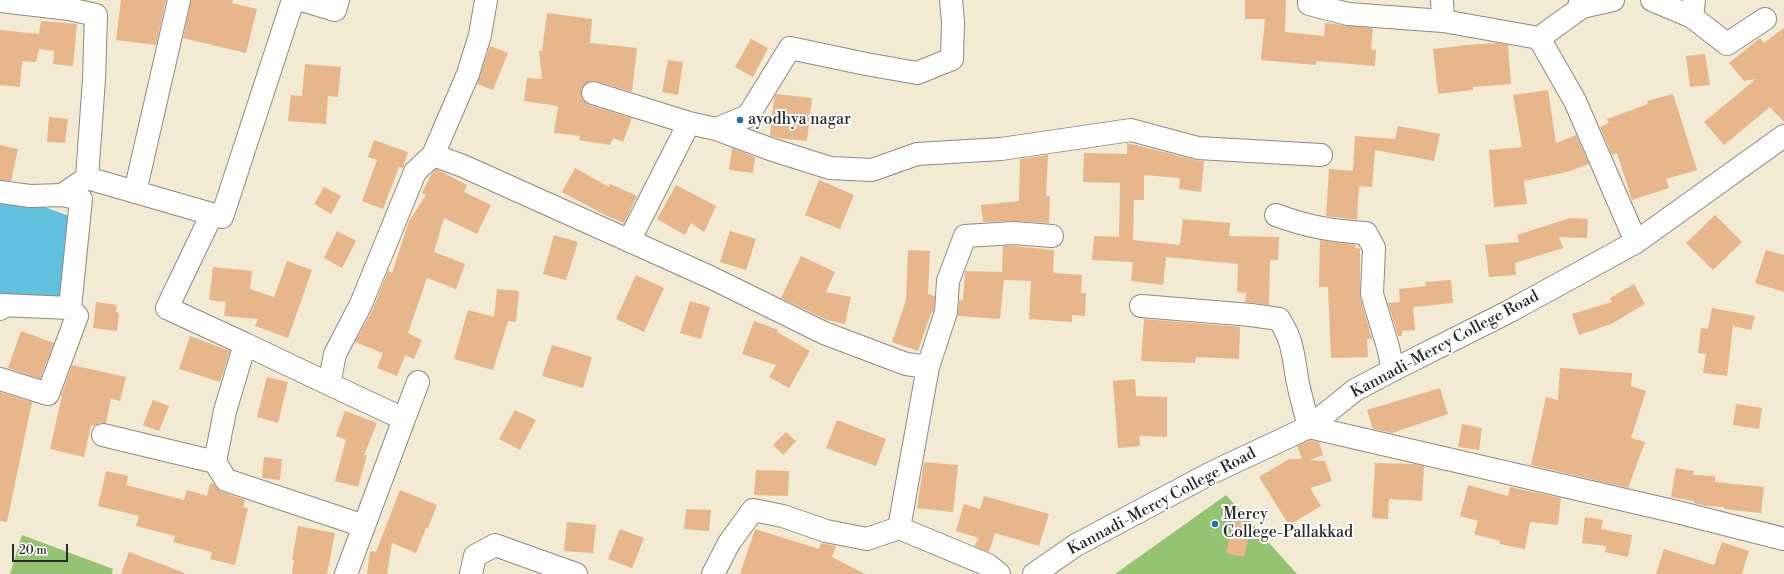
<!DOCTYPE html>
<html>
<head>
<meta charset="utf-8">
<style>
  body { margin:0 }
  #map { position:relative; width:1784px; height:574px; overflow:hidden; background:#f2ead3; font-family:"Libre Bodoni",serif }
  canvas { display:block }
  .scale { position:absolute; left:12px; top:544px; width:56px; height:18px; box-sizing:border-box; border:2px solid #2b2b2b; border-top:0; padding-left:5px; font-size:12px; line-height:14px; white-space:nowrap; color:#2b2b2b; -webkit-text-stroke:3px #fff; paint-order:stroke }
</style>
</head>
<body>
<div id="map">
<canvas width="1784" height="574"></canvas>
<div class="scale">20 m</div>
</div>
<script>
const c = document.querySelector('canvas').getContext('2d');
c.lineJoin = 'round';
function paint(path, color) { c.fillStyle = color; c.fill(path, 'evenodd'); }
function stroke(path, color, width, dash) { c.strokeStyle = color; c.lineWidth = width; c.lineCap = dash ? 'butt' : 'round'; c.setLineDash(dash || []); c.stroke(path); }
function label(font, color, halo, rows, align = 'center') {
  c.font = font + ' "Libre Bodoni",serif'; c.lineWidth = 4; c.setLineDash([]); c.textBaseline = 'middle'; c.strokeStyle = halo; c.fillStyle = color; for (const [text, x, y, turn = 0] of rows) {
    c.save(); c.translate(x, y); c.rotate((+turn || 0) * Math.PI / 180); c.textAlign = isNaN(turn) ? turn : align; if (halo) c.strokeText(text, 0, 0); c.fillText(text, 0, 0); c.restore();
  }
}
const green = new Path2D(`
  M1226 495 1297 574H1115Z
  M22 535 113 569 112 574H10Z`);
const water = new Path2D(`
  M0 199 36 204 69 216 60 299 0 298Z`);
const building = new Path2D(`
  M121 0H166L156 45 116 40Z
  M191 0H233L232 3 257 9 246 53 183 38Z
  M1245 0H1286L1285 32 1324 36 1325 23 1373 28 1371 49 1376 50 1375 66 1317 61 1316 65 1261 60 1265 19H1245Z
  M547 13 592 19 590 43 637 48 632 92 596 81H591L585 84 581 90V95L584 101 589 105 632 118 623 142 613 138 610 145 579 140 580 136 554 133 558 106 524 101 527 78 542 79 539 51H542Z
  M41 21 77 24 73 66 53 64 54 51 39 49 36 62 22 61 20 87 0 85V30L39 34Z
  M1784 28V122L1770 107 1724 145 1704 122 1756 79 1744 81 1729 63 1760 38 1764 43Z
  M751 39 768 48 753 77 735 67Z
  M1498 43 1508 45 1511 84 1473 87V90L1438 94 1433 49 1467 45Z
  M490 46 508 53 493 90 477 84Z
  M1705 54 1710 85 1690 87 1686 56Z
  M668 60 683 62 678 95 662 92Z
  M305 64 341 67 338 97 328 96 326 124 288 121 291 95 302 96Z
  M1548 90 1556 143 1576 135 1589 164 1567 172 1524 181 1527 204 1494 207 1489 150 1522 147 1513 95Z
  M776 94 812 98 807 141 778 138 770 136 774 98Z
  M1673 94 1697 170 1666 179 1669 188 1632 200 1617 153 1612 155 1600 127 1609 123 1607 119 1648 104 1647 101Z
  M49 117 68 119 65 143 47 142Z
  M1398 126 1440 134 1434 161 1375 150 1372 187 1359 186 1357 220 1326 216 1329 169 1353 171 1355 136 1395 139Z
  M374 140 408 152 403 168 399 167 383 209 362 201 377 160 368 157Z
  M1127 143 1195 160 1204 161 1201 192 1179 189 1180 178 1144 175V200H1134L1133 240 1180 245 1183 219 1230 223 1229 236 1279 237 1278 260H1270L1269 305 1245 302 1246 293 1237 292 1238 264 1166 257 1163 285 1131 281 1133 262 1092 260 1094 236 1119 237 1120 183 1083 182 1084 153 1127 154Z
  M0 145 18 149 11 181 0 180Z
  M732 148 755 157 753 173 729 170Z
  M1048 155 1046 196H1050L1049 223 1015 221 983 222 981 205 1019 201 1020 159Z
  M575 168 609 187 610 184 637 196 624 223 603 214 562 192Z
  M436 169 467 185 464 192 491 205 477 234 444 218 434 252 465 264 456 289 427 278 408 333 422 340 414 359 405 355 397 376 377 368 383 353 355 342 373 309 388 271 392 273 409 221 426 195 422 193 432 173Z
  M819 180 854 195 840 229 805 215Z
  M676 185 716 206 704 232 691 223 685 235 657 219Z
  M324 187 341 196 331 214 314 204Z
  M1715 215 1742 242 1713 270 1686 243Z
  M1570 218 1588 219 1587 238 1559 237 1563 248 1515 263 1516 275 1489 277 1485 245 1519 242 1517 235Z
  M337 231 356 241 342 268 324 258Z
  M730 231 756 239 746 270 720 262Z
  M554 235 578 242 566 280 543 274Z
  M1320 240 1356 245 1355 248 1360 249V297L1372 339H1367L1368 357 1331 358 1328 287H1319Z
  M1003 246H1014L1054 250 1053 273 1082 275 1081 293H1086L1085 316 1072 315V322L1029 319 1031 281 1004 280 1000 319 958 316 959 300H963L965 271 1002 272Z
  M908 250 930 251 928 294 935 296 934 310 932 313H931L918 351 892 342 906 300Z
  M1766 250 1784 255V292L1755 283Z
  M801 256 835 272 826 292 851 297 845 324 827 320 781 298Z
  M287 261 312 270 288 338 255 326 258 319 224 316 226 302 209 300 213 267 252 271 250 289 274 297Z
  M636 275 664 288 644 332 616 319Z
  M1451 280 1453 303 1413 307 1415 330 1402 331V336H1398L1388 303 1400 302 1399 289 1426 286 1425 282Z
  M1634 284 1645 304 1611 324 1579 335 1572 314 1612 302 1610 298Z
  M497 289 519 291 516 322 508 321 493 370 454 359 468 310 494 317Z
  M690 301 710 307 701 339 680 333Z
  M96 302 117 305 116 312 119 313 117 331 93 328Z
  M1712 308 1755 316 1751 330 1733 326 1727 376 1703 373 1706 354 1698 353 1701 328 1708 329Z
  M1144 319 1240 327 1239 359 1196 357 1195 363 1141 361Z
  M754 321 778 330 777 332 810 351 789 388 769 377 776 365 742 354Z
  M21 331 54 343 40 379 8 368Z
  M190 336 230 351 220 382 179 369Z
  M552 345 592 357 583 388 542 376Z
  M72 365 126 377 120 401 111 399 106 423H100L94 426 91 425 84 457 50 449 62 396H61Z
  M1560 368 1632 373 1631 386 1646 391 1631 438 1645 442 1628 488 1531 465 1546 397 1558 400Z
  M267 377 288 382 278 423 257 417Z
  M1135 379 1136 396 1167 397V437L1139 436 1140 446 1118 448 1113 381Z
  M1440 388 1448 414 1392 433 1373 429 1367 410Z
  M0 392 32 402 7 522 0 521Z
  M153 400 169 406 159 431 143 425Z
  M1736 404 1762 408 1759 429 1733 425Z
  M515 410 536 420 520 450 499 439Z
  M345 411 377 423 364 455H367L358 487 335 481 346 440 336 436Z
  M837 420 886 439 876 466 826 448Z
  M1462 424 1482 428 1479 450 1458 447Z
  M786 432 796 441 783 455 773 445Z
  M1310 440 1319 442 1323 455 1310 460 1325 461 1332 481 1310 488 1321 506 1289 525 1259 477 1289 459H1302L1297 446Z
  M264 457 282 459 280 480 262 478Z
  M924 462 958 465 953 512 917 508Z
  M1375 463 1414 464 1424 466 1422 501 1389 499 1388 519 1372 518Z
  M1676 468 1694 471 1693 475 1715 476V482L1764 487 1761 513 1724 509V507L1706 506 1694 503V501L1671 497Z
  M756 470 789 471 788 496 754 495Z
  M106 471 128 476 126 485 184 500 187 490 207 496 210 483 214 484 222 492 245 500 243 507 248 508 235 565 210 559 212 552 173 542 175 536 136 526 139 516 98 506Z
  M1468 485 1508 496 1510 487 1561 498 1558 525 1530 522 1525 549 1499 544 1500 541 1474 534 1478 521 1460 516Z
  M400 490 437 505 428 528H426L416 553 392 543 387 574H367L370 551 376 552Z
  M984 496 1049 514 1039 546 995 533 989 552 974 546 979 538 956 531 964 504 980 509Z
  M686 509 711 510 709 531 684 529Z
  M1585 517 1603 520 1601 529 1632 535 1628 557 1605 552 1606 546 1582 543Z
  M1234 519 1252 524 1244 557 1226 553Z
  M567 522 596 525 593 553 564 551Z
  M298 526 335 533 327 574H292L294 560H292Z
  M620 529 644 538 632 568 608 559Z
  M755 529 819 549 821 543 836 546 832 557 865 574H740Z
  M1722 542 1749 551 1742 574H1656L1664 549 1714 565Z
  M129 552 185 573 184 574H121Z`);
const minor = new Path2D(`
  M302 0 335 10 338 0
  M1309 0V4L1348 14 1443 21
  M1442 0 1443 21 1539 38
  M1580 0 1582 7 1613 0
  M1652 0 1692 17 1694 0
  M0 1 69 9 96 15 94 79 87 178 62 195 30 196 0 192
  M1582 7 1539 38 1575 101 1636 242
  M1692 17 1727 44 1765 19
  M593 93 689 123 629 241
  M689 123 716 129 770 149 830 168 872 170 917 154 1001 149 1131 130 1198 148 1321 155
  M716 129 748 116 790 48 866 64 917 73 952 59 953 22 951 0
  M433 155 463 166 710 277 824 333 906 364 928 367 946 312 948 281 965 236 1014 233 1052 236
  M87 178 222 217 293 0
  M135 192 179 0
  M62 195 81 199 70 308
  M212 214 167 308 245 344
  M1276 215C1308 227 1333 231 1366 233L1374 248 1372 294 1388 347 1393 370
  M1141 306 1251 315 1279 319C1293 341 1293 354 1297 378 1300 395 1305 411 1309 427L1677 512 1784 539
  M0 309 1 305 70 308 77 316 48 394 0 379
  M329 384 245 344 225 411 215 462 226 480 364 526
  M404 419 418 382
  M103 435 215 462
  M899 528 928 367
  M346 574 404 419 329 384 335 354 361 304 415 172 433 155 468 74 480 35 486 0
  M471 574 475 556 495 545 576 574
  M713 574 729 543 753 510 783 516 826 531 867 539 899 528 988 565 999 574`);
const secondary = new Path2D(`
  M1034 574 1076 545 1211 473 1309 427 1355 390 1393 370 1510 311 1636 242 1784 136`);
const markers = [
  [740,120,4,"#1f6fb2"],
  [1215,524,4,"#1f6fb2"]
];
const poiNames = [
  ["ayodhya nagar",748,120],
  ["Mercy",1223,515],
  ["College-Pallakkad",1223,533]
];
const streetNames = [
  ["Kannadi-Mercy College Road",1445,345,-28],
  ["Kannadi-Mercy College Road",1162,502,-28]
];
paint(green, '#94c371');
paint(water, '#60c0de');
paint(building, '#e7b68b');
stroke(minor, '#8e8a7f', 24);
stroke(secondary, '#8e8a7f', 24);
stroke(minor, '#fff', 22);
stroke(secondary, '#fff', 22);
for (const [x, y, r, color] of markers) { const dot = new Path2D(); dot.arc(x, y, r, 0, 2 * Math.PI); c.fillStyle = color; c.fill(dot); stroke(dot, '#fff', 1.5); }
label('16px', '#2b2b2b', '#fff', poiNames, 'left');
label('16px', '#2b2b2b', '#fff', streetNames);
</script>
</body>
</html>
